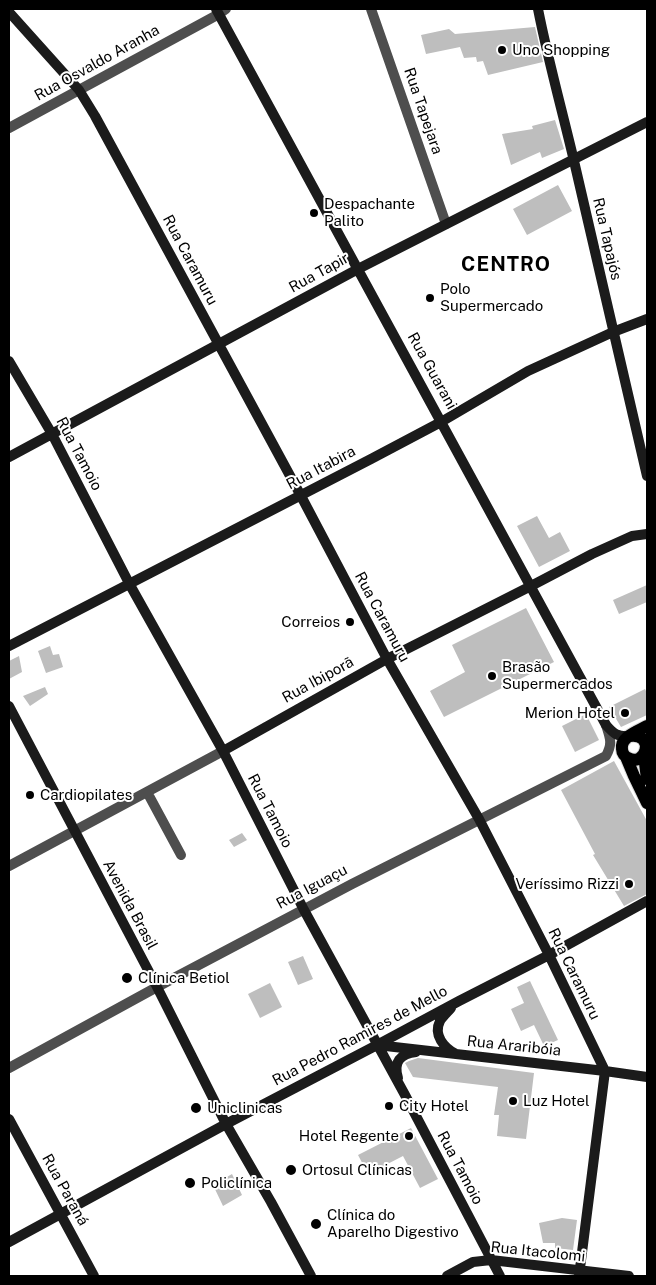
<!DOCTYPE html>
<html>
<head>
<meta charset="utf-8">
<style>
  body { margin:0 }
  #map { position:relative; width:656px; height:1285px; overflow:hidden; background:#fff; font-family:"Public Sans",sans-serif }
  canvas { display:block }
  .frame { position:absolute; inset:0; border:10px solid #000; pointer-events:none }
</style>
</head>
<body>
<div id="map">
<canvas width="656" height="1285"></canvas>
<div class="frame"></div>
</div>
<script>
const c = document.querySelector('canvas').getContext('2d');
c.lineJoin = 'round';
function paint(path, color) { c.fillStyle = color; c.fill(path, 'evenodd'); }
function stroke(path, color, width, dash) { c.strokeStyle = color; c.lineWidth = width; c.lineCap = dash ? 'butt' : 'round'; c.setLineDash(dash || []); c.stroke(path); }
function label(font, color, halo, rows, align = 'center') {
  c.font = font + ' "Public Sans",sans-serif'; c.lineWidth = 4; c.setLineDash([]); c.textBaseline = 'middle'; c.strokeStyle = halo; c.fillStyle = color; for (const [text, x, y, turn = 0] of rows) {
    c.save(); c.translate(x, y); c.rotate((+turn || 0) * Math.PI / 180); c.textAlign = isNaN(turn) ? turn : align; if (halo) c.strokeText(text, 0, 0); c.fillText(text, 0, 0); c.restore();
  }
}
const building = new Path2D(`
  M535 27 543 62 488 75 483 61 477 62 476 57 464 58 460 47 426 54 421 35 449 29 455 34Z
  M555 120 564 149 542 158 540 152 511 165 502 134 533 129 532 126Z
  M558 185 572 211 527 235 513 209Z
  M537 516 549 538 560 532 570 551 539 567 517 526Z
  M647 585V602L619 614 613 600Z
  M526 608 554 662 444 717 430 691 465 672 452 645Z
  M50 646 53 655 59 654 63 667 46 673 38 651Z
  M19 656 22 672 9 679V661Z
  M45 687 48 694 30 706 23 696Z
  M645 689 647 693V715L621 727 609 707Z
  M586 714 599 740 575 752 562 726Z
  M614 761 647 821V894L624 906 593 855 595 854 561 790Z
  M242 833 247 840 234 847 229 840Z
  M303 956 313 979 298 985 288 962Z
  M530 981 558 1040 544 1046 534 1025 521 1031 511 1009 524 1003 517 987Z
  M270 983 282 1007 260 1018 248 994Z
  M418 1058 534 1073 526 1139 497 1136 499 1115H494L498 1087 413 1077 405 1063 409 1061Z
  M411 1128 438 1179 420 1188 403 1156 368 1174 358 1155Z
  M232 1174 242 1195 223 1206 213 1185Z
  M562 1218 577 1220 573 1250 555 1248V1243H543L539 1223Z`);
const street = new Path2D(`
  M371 9 446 224
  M9 128 219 14 226 9
  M147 792 181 855
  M9 866 223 751
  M9 1068 157 987 352 884 606 756C613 743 610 738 606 725`);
const secondary = new Path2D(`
  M216 9 606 725C614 734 617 737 630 736
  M538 9C548 60 562 110 574 161 599 266 622 371 647 476
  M9 12 79 90 95 116 301 496 387 659 479 819 549 955 605 1071 579 1276
  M9 361 52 434 130 585 223 751 304 910 405 1095 500 1276
  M9 457 358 269 647 122
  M9 646 371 459 441 422 528 371 613 332 647 319
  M9 706 157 987 226 1124 271 1202 311 1276
  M223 751 387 659 531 586 592 554 632 536 647 534
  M451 1008C448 1012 443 1016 440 1021 433 1035 444 1048 456 1054
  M377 1045 605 1071 647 1077
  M398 1078C393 1062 400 1054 416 1052
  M9 1119 94 1276
  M9 1242 226 1124 377 1045 459 1001 549 955 647 901
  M447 1276 473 1262 491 1260 629 1276`);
const primary = new Path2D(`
  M630 736C656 733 646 768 628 758 625 757 622 753 622 749 620 737 638 731 647 726
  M644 755 647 779
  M626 757 634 776 647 803`);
const markers = [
  [502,50,5,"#000"],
  [314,213,5,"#000"],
  [430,298,5,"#000"],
  [350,622,5,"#000"],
  [492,676,5,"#000"],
  [625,713,5,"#000"],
  [30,795,5,"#000"],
  [629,884,5,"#000"],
  [127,978,6,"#000"],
  [513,1101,5,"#000"],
  [389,1106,5,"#000"],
  [196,1108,6,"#000"],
  [409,1136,5,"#000"],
  [291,1170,6,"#000"],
  [190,1183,6,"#000"],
  [316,1224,6,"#000"]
];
const poiNames = [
  ["Uno Shopping",512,50],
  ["Despachante",324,204],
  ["Palito",324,221],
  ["Polo",440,289],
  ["Supermercado",440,306],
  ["Correios",340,622,"right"],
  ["Brasão",502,667],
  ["Supermercados",502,684],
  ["Merion Hotel",615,713,"right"],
  ["Cardiopilates",40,795],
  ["Veríssimo Rizzi",619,884,"right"],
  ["Clínica Betiol",138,978],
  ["Luz Hotel",523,1101],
  ["City Hotel",399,1106],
  ["Uniclinicas",207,1108],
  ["Hotel Regente",399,1136,"right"],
  ["Ortosul Clínicas",302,1170],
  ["Policlínica",201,1183],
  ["Clínica do",327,1215],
  ["Aparelho Digestivo",327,1232]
];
const streetNames = [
  ["Rua Osvaldo Aranha",97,63,-29],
  ["Rua Tapejara",423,111,71],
  ["Rua Tapajós",607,239,77],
  ["Rua Caramuru",190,260,62],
  ["Rua Tapir",319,273,-29],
  ["Rua Guarani",432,371,61],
  ["Rua Tamoio",79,454,62],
  ["Rua Itabira",321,468,-28],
  ["Rua Caramuru",382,617,62],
  ["Rua Ibiporã",318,680,-29],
  ["Rua Tamoio",270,811,63],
  ["Rua Iguaçu",312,887,-28],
  ["Avenida Brasil",130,905,62],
  ["Rua Caramuru",574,974,64],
  ["Rua Pedro Ramires de Mello",360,1036,-28],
  ["Rua Araribóia",514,1046,6],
  ["Rua Tamoio",460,1168,62],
  ["Rua Paraná",65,1190,61],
  ["Rua Itacolomi",538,1252,6]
];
const districtNames = [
  ["CENTRO",506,265]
];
paint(building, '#bebebe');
stroke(primary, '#dbdbdb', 14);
stroke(street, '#4e4e4e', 10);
stroke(secondary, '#1b1b1b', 10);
stroke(primary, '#000', 12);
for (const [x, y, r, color] of markers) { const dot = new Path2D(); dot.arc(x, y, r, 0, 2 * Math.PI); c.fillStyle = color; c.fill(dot); stroke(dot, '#fff', 2); }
label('15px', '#000', '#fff', poiNames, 'left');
label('15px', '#000', '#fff', streetNames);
c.letterSpacing = '1px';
label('bold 20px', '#000', '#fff', districtNames);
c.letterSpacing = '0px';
</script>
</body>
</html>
